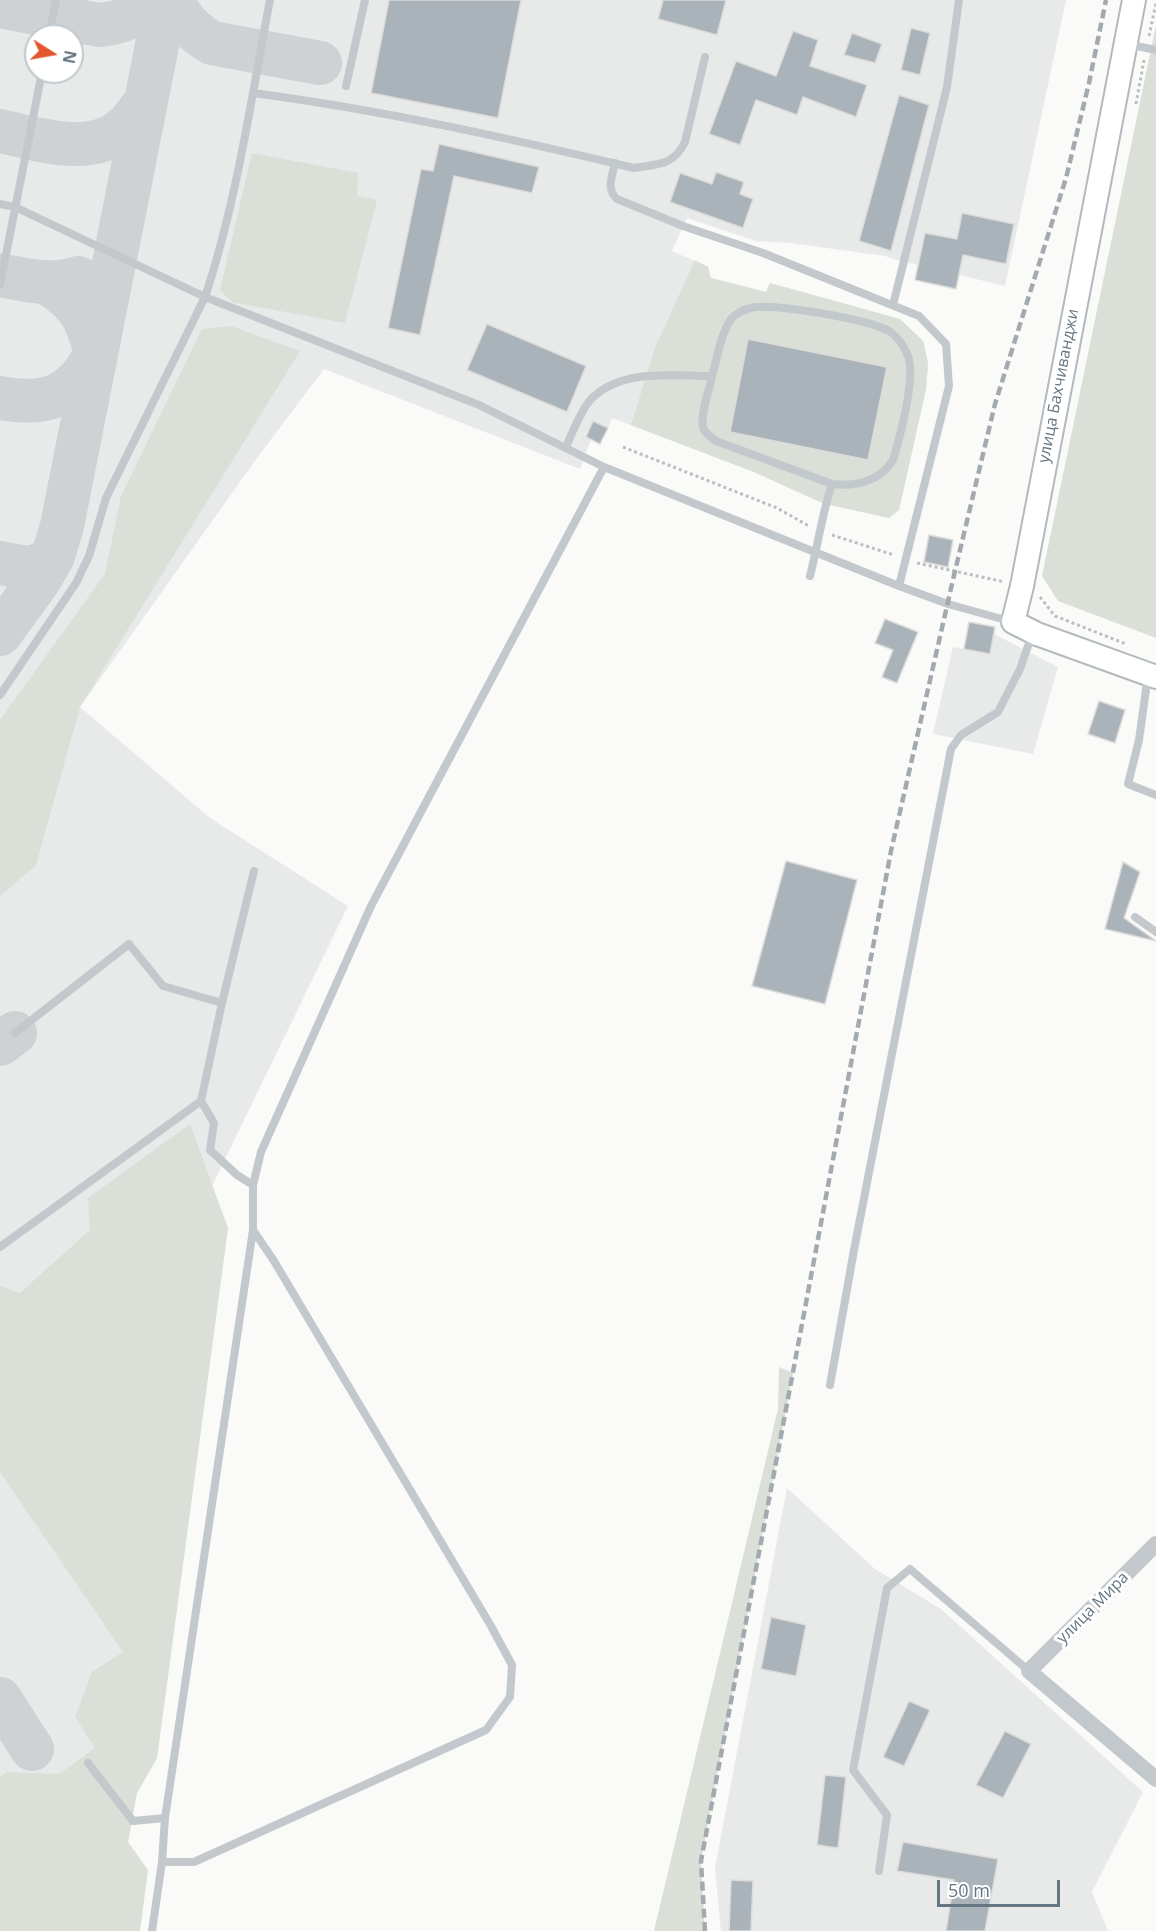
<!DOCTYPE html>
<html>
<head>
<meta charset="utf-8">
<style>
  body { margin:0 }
  #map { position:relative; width:1156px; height:1931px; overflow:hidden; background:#fafaf8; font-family:"Open Sans",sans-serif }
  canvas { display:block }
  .north { position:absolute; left:24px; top:24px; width:60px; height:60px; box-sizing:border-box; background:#fff; border:2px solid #c1c8cd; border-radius:50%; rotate:101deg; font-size:16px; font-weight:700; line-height:24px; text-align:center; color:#657683 }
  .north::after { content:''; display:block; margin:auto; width:21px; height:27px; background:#e4572e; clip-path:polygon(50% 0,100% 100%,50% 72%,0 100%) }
  .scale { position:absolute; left:937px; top:1880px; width:123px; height:27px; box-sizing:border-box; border:3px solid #657683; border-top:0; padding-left:8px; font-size:18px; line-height:21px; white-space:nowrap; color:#657683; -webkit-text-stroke:4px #fff; paint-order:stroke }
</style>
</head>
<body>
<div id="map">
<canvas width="1156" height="1931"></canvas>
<div class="north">N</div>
<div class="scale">50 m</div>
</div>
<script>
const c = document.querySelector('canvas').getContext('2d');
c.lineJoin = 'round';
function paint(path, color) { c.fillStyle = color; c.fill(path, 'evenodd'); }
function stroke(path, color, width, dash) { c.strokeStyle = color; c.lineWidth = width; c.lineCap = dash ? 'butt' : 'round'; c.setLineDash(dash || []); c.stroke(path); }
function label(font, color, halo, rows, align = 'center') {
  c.font = font + ' "Open Sans",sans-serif'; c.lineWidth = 6; c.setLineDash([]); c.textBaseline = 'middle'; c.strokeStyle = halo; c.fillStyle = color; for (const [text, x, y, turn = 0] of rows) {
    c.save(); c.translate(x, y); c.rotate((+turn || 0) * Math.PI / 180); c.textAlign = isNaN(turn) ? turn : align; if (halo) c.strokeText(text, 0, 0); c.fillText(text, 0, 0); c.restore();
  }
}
const built = new Path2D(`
  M0 0H1066L1005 286 893 259 885 256 790 243 756 241 687 218 672 251 708 267 711 278 766 292 770 283 900 319 923 341 928 363 926 389 899 510 889 518 817 501 754 472 612 418 608 428 591 439 580 469 324 369 257 458 80 707 210 818 348 906 212 1186 228 1228 157 1758 137 1793 111 1931H0ZM36 36H72V72H36Z
  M994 634 1058 667 1033 754 933 734 953 647 990 654Z
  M787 1488 875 1569 941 1609 1143 1792 1092 1892 1108 1931H721L715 1868Z`);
const green = new Path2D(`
  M1156 25V638L1058 601 1042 576Z
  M252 153 358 173 357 196 377 200 345 323 232 302 220 290Z
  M695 260 708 267 711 278 766 292 770 283 900 319 923 341 928 363 926 389 899 510 889 518 825 504 754 472 631 425 655 348Z
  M231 326 300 351 80 707 36 865 0 896V720L105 574 121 496 202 329Z
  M190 1124 228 1228 157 1758 137 1793 128 1842 148 1870 140 1931H0V1777L7 1772 59 1774 95 1748 75 1717 92 1672 123 1652 0 1472V1286L20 1293 90 1230 88 1198Z
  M779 1367 793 1373 701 1861 705 1931H654L778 1409Z`);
const taxiway = new Path2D(`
  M173 0C180 19 194 33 212 43L320 63
  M0 6 99 25C121 23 140 15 156 0
  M0 131C39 139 91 158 125 127 133 120 139 110 146 101
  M0 275C26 280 52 287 78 278
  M0 398C46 407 75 396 96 353 86 317 80 304 48 283
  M0 563C24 567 32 573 53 556
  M0 634 40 579 53 556 62 526 166 0
  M0 1044 15 1033
  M0 1699 32 1749`);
const building = new Path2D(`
  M389 0H521L498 118 371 93Z
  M663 0H726L717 35 658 19Z
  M911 28 930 33 920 75 901 70Z
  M793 31 818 40 810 66 867 85 856 117 803 97 797 115 756 100 740 145 709 134 736 61 776 76Z
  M852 33 882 44 875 63 844 55Z
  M899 95 929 105 891 251 859 241Z
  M439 144 539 167 532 193 454 176 420 335 388 328 421 169 433 171Z
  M716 172 744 182 740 194 753 199 743 228 670 202 680 173 712 184Z
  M962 213 1014 224 1006 264 963 255 956 289 915 280 925 233 957 239Z
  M487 324 586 366 567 412 467 370Z
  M748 339 887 367 868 460 730 432Z
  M593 421 608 428 600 444 586 437Z
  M929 535 953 540 948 567 924 562Z
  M885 619 918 632 897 683 882 677 893 650 875 643Z
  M969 622 995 627 990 654 964 649Z
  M1099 701 1125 710 1115 743 1088 734Z
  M786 861 857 880 825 1004 752 986Z
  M1123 862 1140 872 1124 918 1156 941 1105 929Z
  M771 1617 806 1625 796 1676 761 1669Z
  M909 1701 930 1710 904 1766 883 1757Z
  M1005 1731 1031 1744 1003 1798 976 1785Z
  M825 1775 846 1777 838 1848 817 1845Z
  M903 1842 998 1859 985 1931H946L954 1880 897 1871Z
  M731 1880 753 1881 751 1931H729Z`);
const path = new Path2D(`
  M1149 36 1156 3
  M1136 104 1144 60
  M623 447 777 508 809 526
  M832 535 894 555
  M917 563 1005 582
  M1040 597 1055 616 1126 644`);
const service = new Path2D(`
  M270 0C251 99 237 201 205 297L479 405 604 467 899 586 948 604 1013 622
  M49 36 56 0
  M1127 44 1156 50
  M346 86 365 0
  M253 93C382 110 508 138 634 168 658 164 673 166 685 142L705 57
  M615 163C612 177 606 189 617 199L683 226 763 253 919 316 946 344 949 386 899 586
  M0 204 15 207 205 297 106 498 89 556 76 583 0 695
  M0 285 42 72
  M893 305 947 87 959 0
  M566 447C572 433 582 408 592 398 624 368 673 376 712 376 710 388 698 420 704 430 707 434 712 438 716 441L832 484C855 487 881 481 893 460 900 437 916 378 908 356 904 346 898 337 889 331 871 320 771 302 751 308 745 309 738 313 734 316 722 327 717 359 712 376
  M810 576C818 545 822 514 832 484
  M1148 675 1139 740 1128 784 1156 795
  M1135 917 1156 932
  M15 1033 129 944 163 986 222 1003
  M253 1185 237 1175 210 1150 214 1123 201 1101 222 1003 254 871
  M0 1247 201 1101
  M830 1385 854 1250 951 749 961 735 998 712 1020 669 1028 646 1036 635
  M88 1763 133 1821 165 1818
  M162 1862H194L486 1730 510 1697 512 1665 491 1626 274 1261 253 1230
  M879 1871 887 1815 853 1770 887 1588 910 1569 1029 1671
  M152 1931 162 1862 165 1818 253 1230V1185L261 1152 371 906 604 467`);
const minor = new Path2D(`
  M1156 1544 1029 1671 1156 1779`);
const secondary = new Path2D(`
  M1134 0 1022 586 1013 622 1037 634 1156 677`);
const rail = new Path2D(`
  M705 1931 701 1861 891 851 955 571 995 404 1066 178 1089 83 1106 0`);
const streetNames = [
  ["улица Бахчиванджи",1059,386,-79],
  ["улица Мира",1093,1608,-45]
];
paint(built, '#e8e9e9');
paint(green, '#dadfd7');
stroke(taxiway, '#ced2d4', 44);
paint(building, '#aab3b9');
stroke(building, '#dcdcda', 1.5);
stroke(secondary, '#b3babf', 26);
stroke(path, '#bbbfc2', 3, [3, 3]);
stroke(service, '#c3c8cc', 8);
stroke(minor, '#c3c8cc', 16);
stroke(secondary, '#fff', 22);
stroke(rail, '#a2aab0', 4.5, [9, 4.5]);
label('16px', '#657683', '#fff', streetNames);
</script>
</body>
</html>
